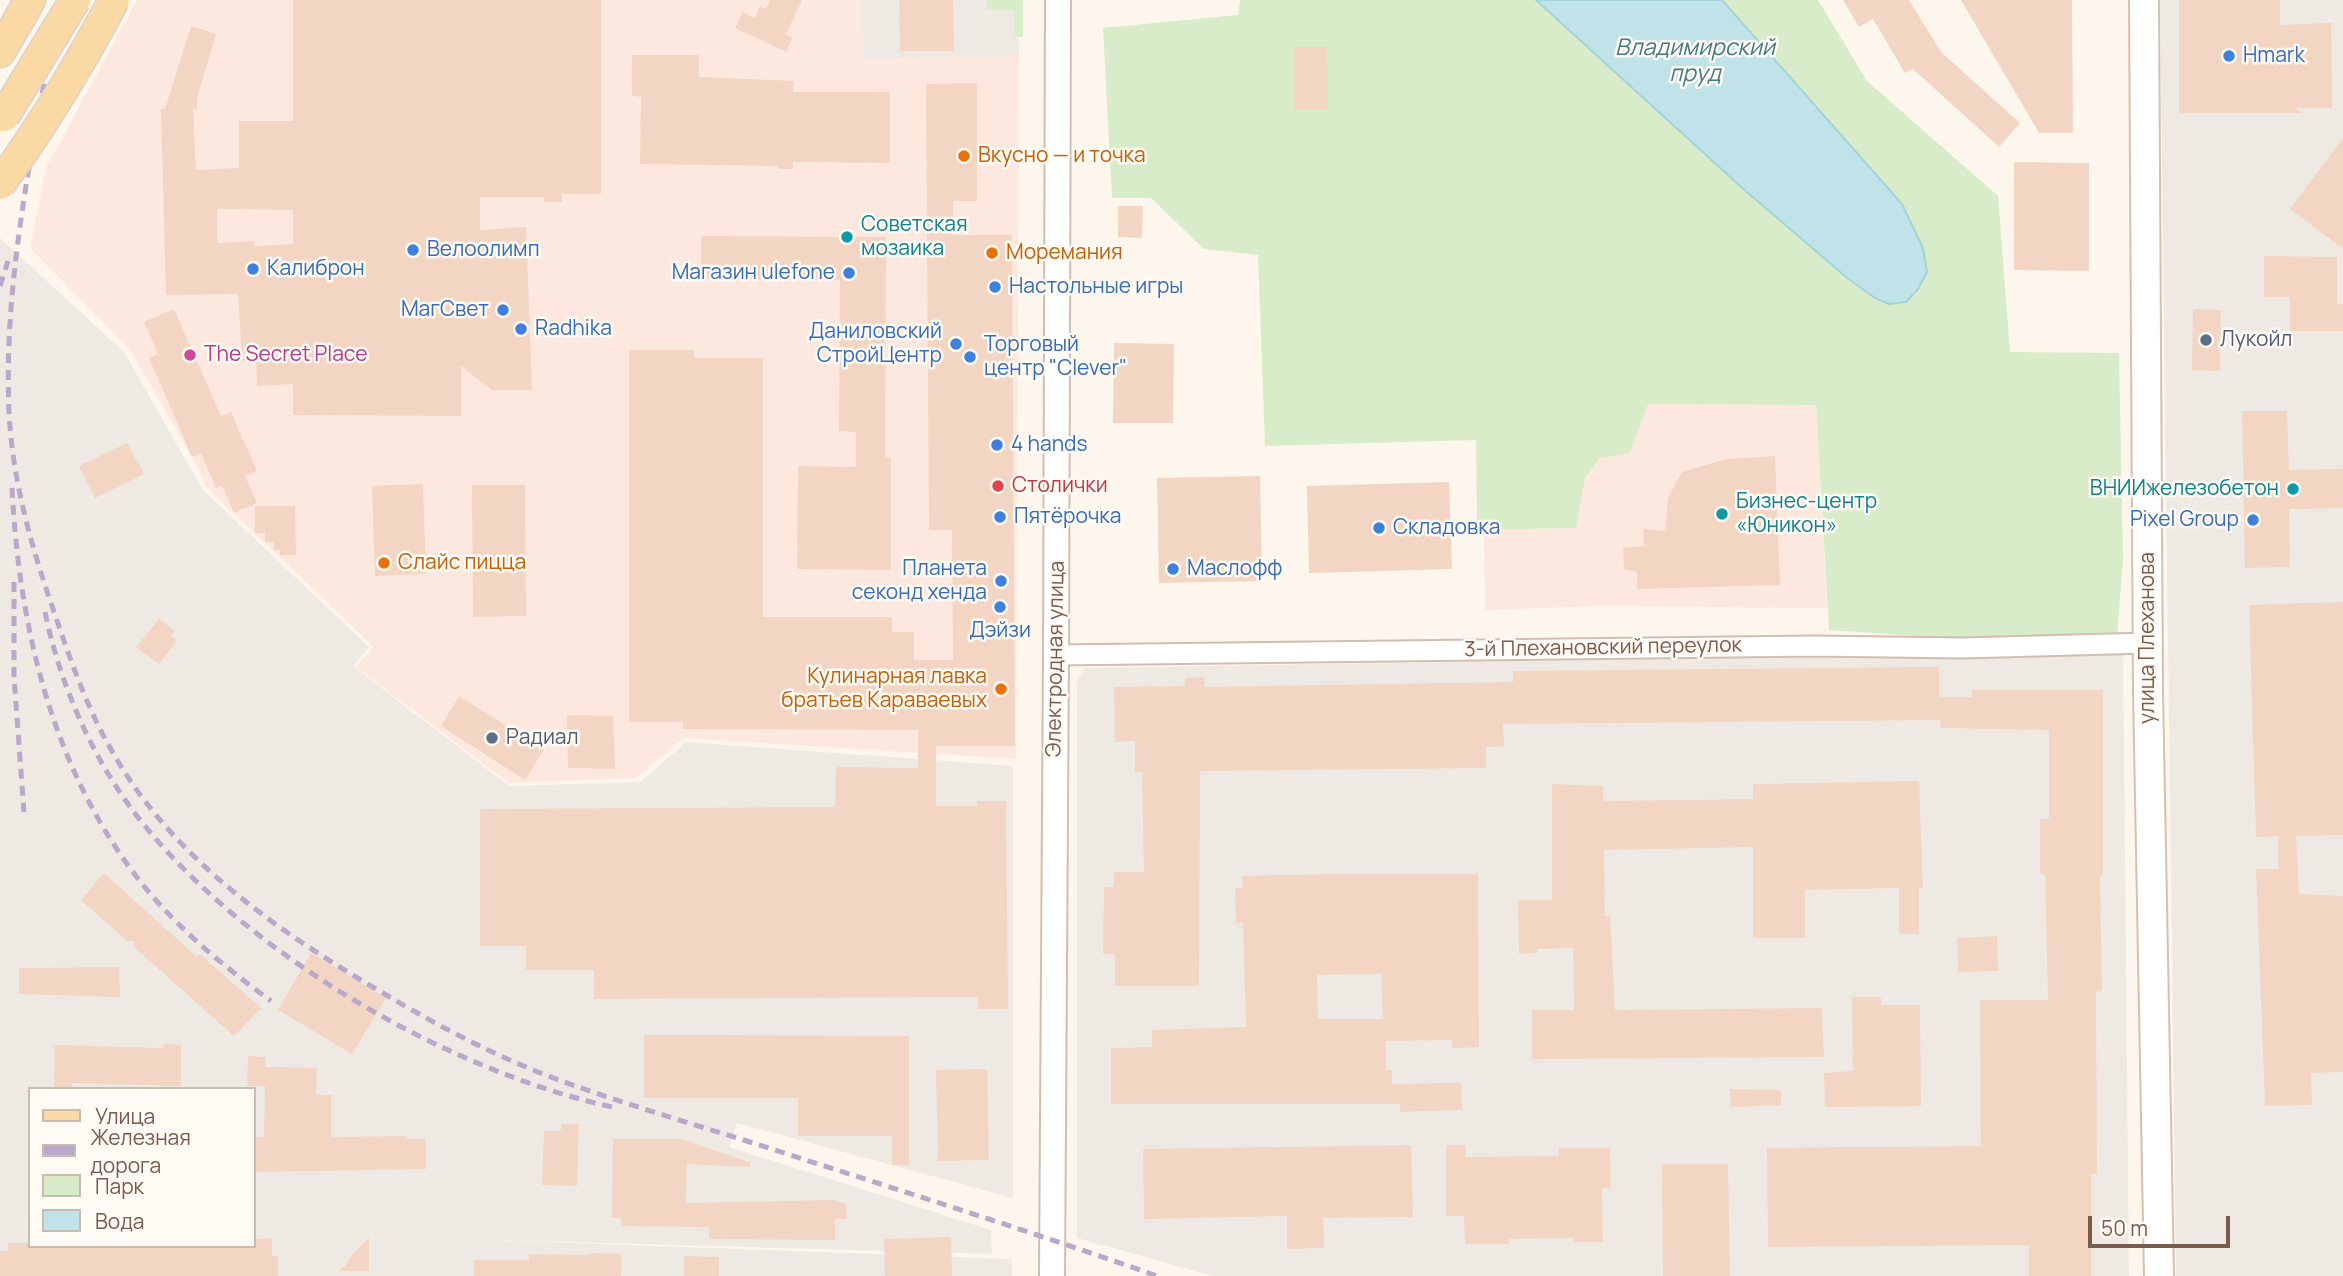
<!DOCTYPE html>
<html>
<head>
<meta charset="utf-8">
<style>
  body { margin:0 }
  #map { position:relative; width:2343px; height:1276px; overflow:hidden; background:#fdf6ec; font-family:Manrope,sans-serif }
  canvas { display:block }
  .legend { position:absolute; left:28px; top:1087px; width:228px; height:161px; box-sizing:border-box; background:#fffaf3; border:2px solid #cabbb1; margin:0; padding:9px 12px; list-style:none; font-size:21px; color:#7a5c4d }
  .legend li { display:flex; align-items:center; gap:14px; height:35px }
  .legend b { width:35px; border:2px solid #cabbb1 }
  .scale { position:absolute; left:2088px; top:1216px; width:142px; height:32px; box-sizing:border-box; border:4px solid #7a5c4d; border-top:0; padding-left:9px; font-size:21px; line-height:24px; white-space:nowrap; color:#7a5c4d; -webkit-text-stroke:5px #fffaf3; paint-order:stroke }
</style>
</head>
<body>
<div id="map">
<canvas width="2343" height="1276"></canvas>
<ul class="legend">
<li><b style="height:9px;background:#fbd9a5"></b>Улица</li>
<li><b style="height:9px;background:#b9a8c9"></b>Железная дорога</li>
<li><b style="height:19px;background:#d8ecc9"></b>Парк</li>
<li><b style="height:19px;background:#bfe3e8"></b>Вода</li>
</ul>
<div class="scale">50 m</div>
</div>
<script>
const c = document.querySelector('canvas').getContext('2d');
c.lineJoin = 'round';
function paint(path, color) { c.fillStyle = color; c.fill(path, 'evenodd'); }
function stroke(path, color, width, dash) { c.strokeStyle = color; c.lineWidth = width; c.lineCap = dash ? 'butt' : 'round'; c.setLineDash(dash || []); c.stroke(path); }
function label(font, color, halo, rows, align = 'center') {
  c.font = font + ' Manrope,sans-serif'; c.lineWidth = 5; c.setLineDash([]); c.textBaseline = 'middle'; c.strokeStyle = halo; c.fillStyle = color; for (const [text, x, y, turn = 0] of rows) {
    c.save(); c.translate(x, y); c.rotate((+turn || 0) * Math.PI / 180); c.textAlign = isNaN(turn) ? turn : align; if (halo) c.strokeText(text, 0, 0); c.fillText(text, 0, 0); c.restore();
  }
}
const commercial = new Path2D(`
  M137 0H861L863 59 1019 56 1016 759 683 738 636 778 509 783 356 667 374 647 207 488 192 457 131 351 30 248 46 168Z
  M1647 404 1816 405 1827 608 1601 606 1485 610 1484 530 1575 528 1585 478 1600 458 1630 453Z`);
const industrial = new Path2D(`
  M861 0H1018L1019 56 863 59Z
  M2160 0H2343V1276H2176Z
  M0 238 124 352 203 490 369 647 353 666 509 786 641 782 686 742 1013 766V1198L737 1123 729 1147 991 1230 992 1254 463 1239 1012 1259V1276H0ZM30 1089H254V1246H30Z
  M2123 651 2129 1276H1213L1077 1238V681L1085 668Z`);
const green = new Path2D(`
  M987 0H1023V37H1015L1014 9H987Z
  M1240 0H1818L1867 81 1998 196 2010 352 2119 353 2123 559 2117 636 1961 639 1829 630 1816 405 1648 404 1630 453 1600 458 1585 478 1576 528 1477 530 1476 440 1265 446 1258 255 1204 249 1151 198H1112L1103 28 1238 15Z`);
const water = new Path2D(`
  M1536 0H1722L1902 204 1923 248 1927 272 1918 289 1906 302 1889 304 1875 298 1846 277 1740 186Z`);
const building = new Path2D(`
  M293 0H601V194H562V202H544V197H480V230L526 227 532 390H492L461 366V416L293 415V384L257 386 256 360 242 361 238 294 166 295 161 109H165L191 26 216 34 197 98V109H193L196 170 239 168V121H293ZM217 209 293 210V244L255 246 254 241 217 243Z
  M770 0H802L786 34 793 38 786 52 735 28 743 12 755 18 760 6 766 9Z
  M899 0H953L954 51H900Z
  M1843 0H1909L1941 52 2020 123 1999 147 1913 69 1905 73 1873 19 1859 27Z
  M1961 0H2072L2073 133H2039Z
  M2179 0H2280V25L2331 23 2332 108H2296L2302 113H2179Z
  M1294 47H1327L1328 110H1294Z
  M632 55H699V77L794 81 793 92H890V163L793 162V169H778V166L640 164 641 97 632 96Z
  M977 83V201H953V235H1012L1015 746H936V806H977V801H1006L1008 1009H978V997L594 999V970H526V946H480V809L835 807 836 767 918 768V730L683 729V722H629V350H694V358H763V617H892V632H914V660H953L952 530H929L926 84Z
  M2343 138V249L2290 209Z
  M2014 162 2089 163V271L2014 270Z
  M1118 206H1143L1142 238 1118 237Z
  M701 236 886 237 885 458H891V570L797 569 798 466 856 467V432L839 431 840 280 701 279Z
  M2264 256 2337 257V304H2343V331H2290V297H2264Z
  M174 309 221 416 231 412 257 471 245 476 257 503 234 513 222 485 216 488 201 453 192 457 149 358 158 354 144 322Z
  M2193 309 2221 310 2220 371 2192 370Z
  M1114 343 1174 344 1173 423H1113Z
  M2242 411H2287L2289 470 2343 469V508L2289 509 2290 567 2245 568Z
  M127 443 144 474 95 498 79 466Z
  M1775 456 1780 585 1637 589V572L1624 569 1623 548 1644 546 1643 529 1665 531 1668 498 1682 472 1726 459Z
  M1260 476 1262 581 1159 583 1157 478Z
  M1449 482 1452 569 1309 573 1307 486Z
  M423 484 426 574 375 576 372 486Z
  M472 485H525L526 616 473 617Z
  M255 506H295L296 555H280V550H274V542H265V533H255Z
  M2343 602V835L2296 836 2299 894 2343 896V1072L2311 1073 2312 1105 2265 1106 2256 869H2278V836L2256 837 2249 605Z
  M159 619 175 631 171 636 177 641 159 664 136 647Z
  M1939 667V697H1972V690H2103V875H2100L2102 991 2096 992 2097 1174H2091V1276H2029V1245L1768 1247 1767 1148 1981 1146 1980 1000H2048L2045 874H2040V819H2049V730L1941 728 1940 720 1503 724 1504 746 1486 747V768L1200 771 1199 986H1115V954H1103L1104 887H1114V872H1144L1142 772H1135V741L1115 742 1114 687 1185 686V678L1204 677 1205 687 1513 682V671Z
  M459 696 544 749 525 780 441 726Z
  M567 715 613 716 615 769 568 768Z
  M1919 781 1923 888H1919V934H1899V888L1805 890V938H1753V847L1604 850 1605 916H1610L1615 1010 1822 1008 1824 1057 1532 1059V1010H1574L1573 948 1537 949V953L1519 954 1518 900H1552V784L1603 786V801L1753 799V784Z
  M104 873 197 957 200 954 261 1008 234 1036 134 947V941H127L81 900Z
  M1328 874H1478L1479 1047 1452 1048V1040L1386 1041V1070H1392V1084L1461 1083 1462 1110 1400 1112V1104H1111V1048L1152 1047V1030L1246 1027 1243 923H1236L1235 888H1243L1242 876ZM1381 974 1383 1019H1318L1317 975Z
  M1997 936 1998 971 1958 972 1957 938Z
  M311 953 386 998 352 1054 278 1010Z
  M119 967 120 997 19 994V968Z
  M1852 997H1881V1005H1920L1921 1106 1825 1107 1824 1073 1853 1071Z
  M644 1035 909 1036V1165H892V1136H798V1098H644Z
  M164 1044 181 1045V1086L72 1083V1089H54L55 1045 163 1048Z
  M248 1056 266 1057 265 1067 317 1068 316 1095H331V1137L407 1136V1139H426V1169L254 1172V1137H264L265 1086H247Z
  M987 1069 989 1160 938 1161 936 1070Z
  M1730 1089 1781 1090V1105L1731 1107Z
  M561 1124H579L577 1186 542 1185 544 1131H561Z
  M613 1139H682L751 1163 750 1167 687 1164 686 1203 834 1200 846 1204 847 1219H835V1240L709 1239V1227L621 1226V1218H612Z
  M1411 1145 1413 1217 1323 1218 1324 1248 1287 1249V1216L1144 1219 1143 1149Z
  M1446 1145H1466V1157L1559 1156V1148H1610L1611 1188H1602L1603 1242H1573V1238L1509 1239V1244H1465L1464 1216H1446Z
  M1662 1164H1728L1730 1276H1663Z
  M369 1237V1271H339L349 1262 348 1260Z
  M951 1237 952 1276H885L884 1239Z
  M272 1238V1256H278V1276H0V1251H8V1243H30V1246H254V1239Z
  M591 1253 622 1254 621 1276H474V1260H529V1254L590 1255Z
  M684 1256 719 1257V1276H684Z`);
const minor = new Path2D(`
  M1057 655 1815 646 1962 648 2149 643`);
const tertiary = new Path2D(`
  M1052 1276C1053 851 1060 425 1058 0`);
const secondary = new Path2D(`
  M2144 0 2148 691 2159 1276`);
const primary = new Path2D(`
  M0 52 30 0`);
const rail = new Path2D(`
  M59 0C36 135 3 274 9 411 12 477 30 542 51 603 69 656 87 710 116 758 178 864 285 936 388 996 442 1028 497 1057 556 1079 627 1105 700 1126 772 1149 901 1191 1030 1231 1157 1276
  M0 286 8 261
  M12 488C19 627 52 768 139 880 176 927 223 966 271 1001
  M14 582V677L24 812
  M45 612C59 680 88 748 128 804 232 947 446 1072 617 1108`);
const primaryBridge = new Path2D(`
  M4 116 75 0
  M0 184C43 125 80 64 114 0`);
const markers = [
  [2229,56,7,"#3f7fe0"],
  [964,156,7,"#e8710a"],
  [847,237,7,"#0f9aa8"],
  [413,250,7,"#3f7fe0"],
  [992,253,7,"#e8710a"],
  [253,269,7,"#3f7fe0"],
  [849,273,7,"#3f7fe0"],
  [995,287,7,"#3f7fe0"],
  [503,310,7,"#3f7fe0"],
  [521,329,7,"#3f7fe0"],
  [2206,340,7,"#5c6f8a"],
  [956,344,7,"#3f7fe0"],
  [190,355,7,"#d1479c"],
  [970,357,7,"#3f7fe0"],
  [997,445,7,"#3f7fe0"],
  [998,486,7,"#e0444e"],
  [2293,489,7,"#0f9aa8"],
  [1722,514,7,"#0f9aa8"],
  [1000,517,7,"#3f7fe0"],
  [2253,520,7,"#3f7fe0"],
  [1379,528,7,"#3f7fe0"],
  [384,563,7,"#e8710a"],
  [1173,569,7,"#3f7fe0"],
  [1001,581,7,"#3f7fe0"],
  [1000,607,7,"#3f7fe0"],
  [1001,689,7,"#e8710a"],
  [492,738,7,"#5c6f8a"]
];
const shopNames = [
  ["Hmark",2243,56],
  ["Велоолимп",427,250],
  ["Калиброн",267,269],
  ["Магазин ulefone",835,273,"right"],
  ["Настольные игры",1009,287],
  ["МагСвет",489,310,"right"],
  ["Radhika",535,329],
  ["Даниловский",942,332,"right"],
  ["СтройЦентр",942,356,"right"],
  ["Торговый",984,345],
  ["центр \"Clever\"",984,369],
  ["4 hands",1011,445],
  ["Пятёрочка",1014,517],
  ["Pixel Group",2239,520,"right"],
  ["Складовка",1393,528],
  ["Планета",987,569,"right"],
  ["секонд хенда",987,593,"right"],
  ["Маслофф",1187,569],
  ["Дэйзи",1000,631,"center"]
];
const foodNames = [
  ["Вкусно — и точка",978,156],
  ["Моремания",1006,253],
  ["Слайс пицца",398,563],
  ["Кулинарная лавка",987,677,"right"],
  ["братьев Караваевых",987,701,"right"]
];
const cultureNames = [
  ["Советская",861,225],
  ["мозаика",861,249],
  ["ВНИИжелезобетон",2279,489,"right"],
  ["Бизнес-центр",1736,502],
  ["«Юникон»",1736,526]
];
const serviceNames = [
  ["Лукойл",2220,340],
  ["Радиал",506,738]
];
const hotelNames = [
  ["The Secret Place",204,355]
];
const healthNames = [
  ["Столички",1012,486]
];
const streetNames = [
  ["улица Плеханова",2148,638,-90],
  ["3-й Плехановский переулок",1603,648,-1],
  ["Электродная улица",1056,659,-89]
];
const waterNames = [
  ["Владимирский",1695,49],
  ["пруд",1695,75]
];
paint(commercial, '#fde8e0');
paint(industrial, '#efe9e4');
paint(green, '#d8ecc9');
paint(water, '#bfe3e8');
stroke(water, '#a5d3da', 2);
paint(building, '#f3d5c3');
stroke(minor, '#d1beb0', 23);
stroke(tertiary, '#d1beb0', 28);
stroke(secondary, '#d6c0b0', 32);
stroke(primary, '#dad1cd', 33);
stroke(minor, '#fff', 19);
stroke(tertiary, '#fff', 24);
stroke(secondary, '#fff', 28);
stroke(primary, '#fbd9a5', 30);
stroke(rail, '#b9a8c9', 5, [10, 7]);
stroke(primaryBridge, '#dad1cd', 33, []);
stroke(primaryBridge, '#fbd9a5', 30);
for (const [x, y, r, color] of markers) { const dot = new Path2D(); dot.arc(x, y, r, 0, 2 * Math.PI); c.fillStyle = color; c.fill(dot); stroke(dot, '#fffaf3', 2.5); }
label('21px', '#366cbe', '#fffaf3', shopNames, 'left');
label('21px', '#c56008', '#fffaf3', foodNames, 'left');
label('21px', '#0d838f', '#fffaf3', cultureNames, 'left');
label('21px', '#4e5e75', '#fffaf3', serviceNames, 'left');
label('21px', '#b23c85', '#fffaf3', hotelNames, 'left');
label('21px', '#be3a42', '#fffaf3', healthNames, 'left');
label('21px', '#7a5c4d', '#fffaf3', streetNames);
label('italic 23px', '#437c86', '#fffaf3', waterNames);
</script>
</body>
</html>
